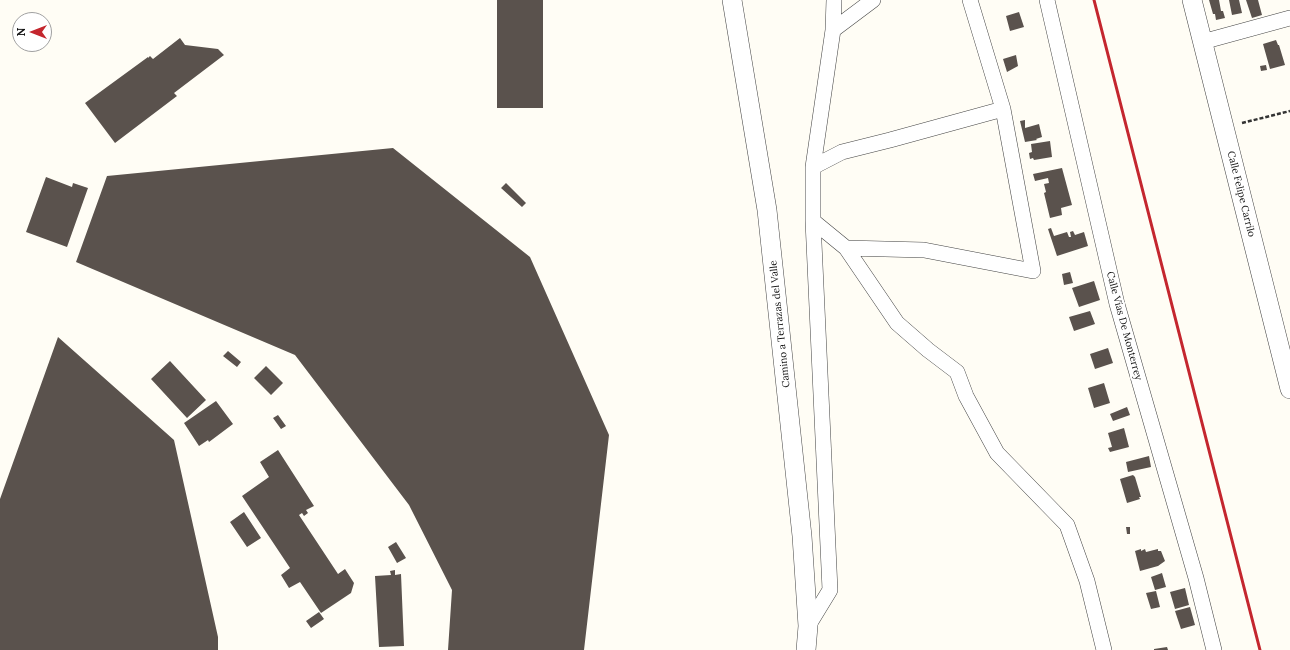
<!DOCTYPE html>
<html>
<head>
<meta charset="utf-8">
<style>
  body { margin:0 }
  #map { position:relative; width:1290px; height:650px; overflow:hidden; background:#fffdf5; font-family:Lora,serif }
  canvas { display:block }
  .north { position:absolute; left:12px; top:12px; width:40px; height:40px; box-sizing:border-box; background:#fff; border:1px solid #a0a0a0; border-radius:50%; rotate:270deg; font-size:11px; font-weight:700; line-height:16px; text-align:center; color:#111 }
  .north::after { content:''; display:block; margin:auto; width:14px; height:18px; background:#c4262e; clip-path:polygon(50% 0,100% 100%,50% 72%,0 100%) }
</style>
</head>
<body>
<div id="map">
<canvas width="1290" height="650"></canvas>
<div class="north">N</div>
</div>
<script>
const c = document.querySelector('canvas').getContext('2d');
c.lineJoin = 'round';
function paint(path, color) { c.fillStyle = color; c.fill(path, 'evenodd'); }
function stroke(path, color, width, dash) { c.strokeStyle = color; c.lineWidth = width; c.lineCap = dash ? 'butt' : 'round'; c.setLineDash(dash || []); c.stroke(path); }
function label(font, color, halo, rows, align = 'center') {
  c.font = font + ' Lora,serif'; c.lineWidth = 4; c.setLineDash([]); c.textBaseline = 'middle'; c.strokeStyle = halo; c.fillStyle = color; for (const [text, x, y, turn = 0] of rows) {
    c.save(); c.translate(x, y); c.rotate((+turn || 0) * Math.PI / 180); c.textAlign = isNaN(turn) ? turn : align; if (halo) c.strokeText(text, 0, 0); c.fillText(text, 0, 0); c.restore();
  }
}
const building = new Path2D(`
  M497 0H543V108H497Z
  M1209 0H1219L1221 11H1223L1225 18 1216 20 1215 14H1213Z
  M1229 0H1239L1242 13 1232 15Z
  M1246 0H1258L1262 15 1252 18Z
  M1019 12 1024 27 1010 31 1006 16Z
  M180 38 185 45 218 49 224 55 174 93 177 96 115 143 85 103 148 57V58L150 56 153 59Z
  M1276 40 1278 45H1279L1285 65 1270 69 1263 44Z
  M1016 55 1018 66 1007 72 1003 59Z
  M1266 65 1267 70 1261 71 1260 66Z
  M1025 120V128L1039 124 1042 137 1036 139 1037 140 1025 142 1020 121Z
  M1050 141 1052 157 1034 160 1033 158 1030 159 1029 153 1032 152 1031 144Z
  M393 148 530 257 609 435 584 650H448L452 590 409 505 295 355 76 262 107 176Z
  M1062 168 1072 205 1061 208 1062 215 1050 218 1044 193 1046 192 1044 184 1049 183 1048 178 1035 181 1033 174Z
  M46 177 72 187 73 183 88 188 67 247 26 232Z
  M506 183 526 203 522 207 501 188Z
  M1051 228 1054 236 1067 232 1069 237H1071L1070 232 1073 231 1075 235 1084 232 1088 246 1057 256 1048 229Z
  M1070 272 1073 283 1064 285 1062 274Z
  M1094 281 1100 300 1079 307 1072 288Z
  M1090 311 1095 324 1074 331 1069 317Z
  M58 337 174 440 218 637V650H0V499Z
  M1108 348 1113 363 1095 369 1090 354Z
  M228 351 241 362 237 367 223 356Z
  M170 361 206 400 187 418 151 379Z
  M266 366 283 383 271 395 254 378Z
  M1104 383 1110 403 1094 408 1088 388Z
  M216 401 233 424 209 442 208 440 199 446 184 423Z
  M1127 407 1130 415 1113 421 1110 414Z
  M278 415 286 426 281 429 273 418Z
  M1124 428 1129 447 1110 452 1108 448 1112 447 1108 433Z
  M278 450 314 506 306 510 308 513 304 516 302 513 299 515 338 574 345 569 354 583 351 593 321 613 300 582 289 588 281 575 290 568 242 496 269 477 260 462Z
  M1149 456 1151 467 1128 472 1126 462Z
  M1133 475 1135 477 1141 497H1139L1140 499 1127 503 1120 479Z
  M244 512 261 538 247 547 230 522Z
  M1126 527H1130V534H1127Z
  M396 542 406 558 397 563 388 547Z
  M1141 549V551L1145 549 1146 552 1158 549V551H1161L1165 561 1158 566 1140 571 1135 551Z
  M395 570V575L401 574 404 646 379 647 375 576 391 575 390 571Z
  M1162 573 1166 587 1155 590 1151 577Z
  M1185 588 1189 605 1175 609 1170 592Z
  M1156 591 1160 607 1151 609 1146 593Z
  M1190 607 1195 625 1181 629 1175 611Z
  M319 612 324 619 311 628 306 621Z
  M1167 647 1168 650H1154V649Z`);
const path = new Path2D(`
  M1242 123 1290 111`);
const minor = new Path2D(`
  M1047 0 1117 304 1196 578 1214 650
  M833 30 834 0
  M1202 42 1290 18
  M813 167 842 152 890 140 1003 109
  M813 221 846 248 924 250 1033 271 1003 109 970 0
  M846 248 897 323 928 350 957 372 966 396 997 453 1067 525 1087 581 1104 650
  M808 626 830 590 813 221V167L833 30 873 0`);
const tertiary = new Path2D(`
  M732 0 767 210 802 536 808 626 806 650
  M1192 0 1290 389`);
const rail = new Path2D(`
  M1094 0 1260 650`);
const streetNames = [
  ["Calle Felipe Carrilo",1241,194,76],
  ["Camino a Terrazas del Valle",780,324,-96],
  ["Calle Vías De Monterrey",1124,326,75]
];
paint(building, '#5a524d');
stroke(minor, '#444', 16);
stroke(tertiary, '#444', 20);
stroke(path, '#333', 2.5, [4, 2]);
stroke(minor, '#fff', 15);
stroke(tertiary, '#fff', 19);
stroke(rail, '#c4262e', 3);
label('10px', '#111', '#fff', streetNames);
</script>
</body>
</html>
